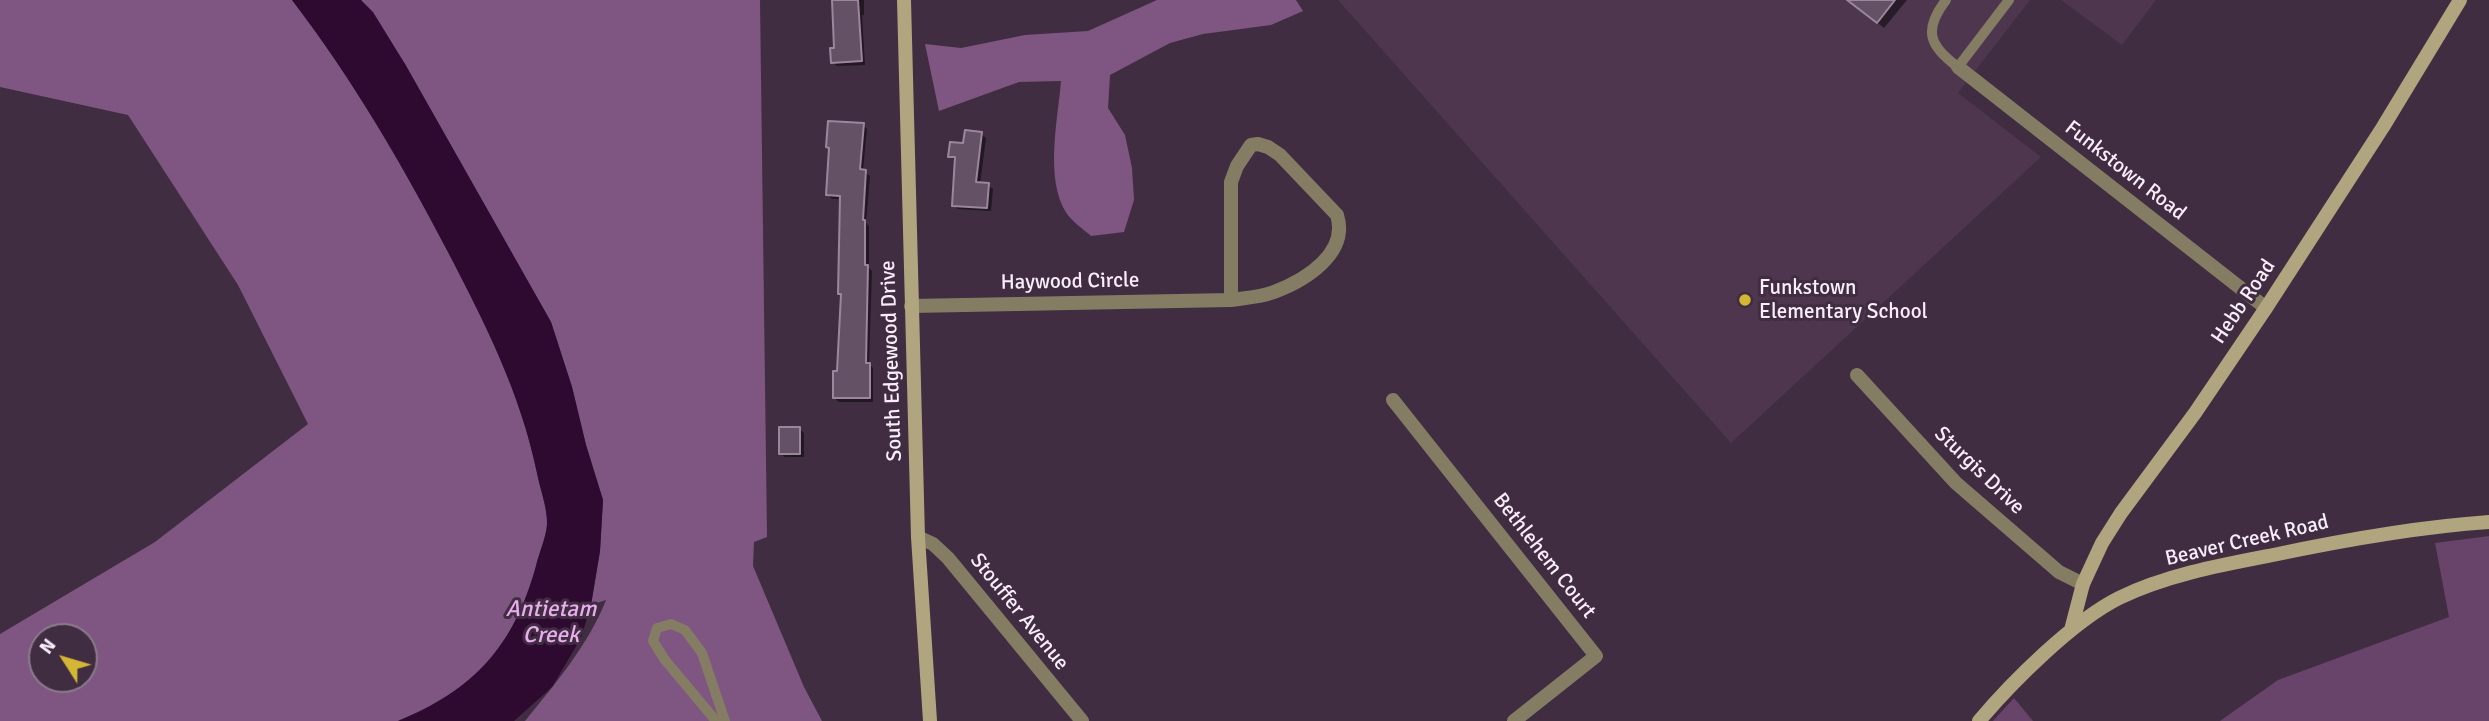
<!DOCTYPE html>
<html>
<head>
<meta charset="utf-8">
<style>
  body { margin:0 }
  #map { position:relative; width:2489px; height:721px; overflow:hidden; background:#402d41; font-family:Signika,sans-serif }
  canvas { display:block }
  .north { position:absolute; left:28px; top:623px; width:70px; height:70px; box-sizing:border-box; background:#402d41; border:2px solid #8a7a8b; border-radius:50%; rotate:307deg; font-size:19px; font-weight:700; line-height:28px; text-align:center; color:#f9edfa }
  .north::after { content:''; display:block; margin:auto; width:24px; height:32px; background:#d4b635; clip-path:polygon(50% 0,100% 100%,50% 72%,0 100%) }
</style>
</head>
<body>
<div id="map">
<canvas width="2489" height="721"></canvas>
<div class="north">N</div>
</div>
<script>
const c = document.querySelector('canvas').getContext('2d');
c.lineJoin = 'round';
function paint(path, color) { c.fillStyle = color; c.fill(path, 'evenodd'); }
function stroke(path, color, width, dash) { c.strokeStyle = color; c.lineWidth = width; c.lineCap = dash ? 'butt' : 'round'; c.setLineDash(dash || []); c.stroke(path); }
function label(font, color, halo, rows, align = 'center') {
  c.font = font + ' Signika,sans-serif'; c.lineWidth = 6; c.setLineDash([]); c.textBaseline = 'middle'; c.strokeStyle = halo; c.fillStyle = color; for (const [text, x, y, turn = 0] of rows) {
    c.save(); c.translate(x, y); c.rotate((+turn || 0) * Math.PI / 180); c.textAlign = isNaN(turn) ? turn : align; if (halo) c.strokeText(text, 0, 0); c.fillText(text, 0, 0); c.restore();
  }
}
const built = new Path2D(`
  M1338 0H2030L1958 93 2041 157 1731 443Z
  M2061 0H2156L2122 45Z`);
const green = new Path2D(`
  M2489 536V721H2220L2278 680 2449 617 2435 543Z
  M2014 698 2033 721H1993Z`);
const forest = new Path2D(`
  M0 0H292C353 79 402 164 448 252 485 323 521 394 537 473 540 489 548 509 547 525 546 538 539 553 536 566 514 646 474 690 398 721H0V634L155 542 308 424 238 285 128 115 0 87ZM42 637H84V679H42Z
  M361 0H760L767 537 754 542 753 566 804 687 822 721H525C555 684 589 644 606 600L591 605 600 551 603 500 586 445 572 387 551 322 405 64Z
  M1157 0H1296L1303 11 1271 25 1203 34 1170 43 1110 75 1108 108 1125 135 1132 168 1134 200 1124 232 1091 236C1083 229 1073 222 1067 214 1044 180 1058 119 1061 81L1019 82 939 111 925 44 961 48 1025 35 1088 31Z`);
const water = new Path2D(`
  M292 0H361L373 12 405 64 551 322 572 387 586 445 603 500 600 551 591 605 581 638 552 687 514 721H398C474 690 514 646 536 566 539 553 546 538 547 525 548 509 540 489 537 473 521 394 485 323 448 252 401 162 353 80 292 0Z`);
const shadow = new Path2D(`
  M834 0H864V15H862L865 65 837 66 832 62 836 50Z
  M1848 0H1907L1884 28Z
  M863 125 867 129 863 171 870 176 866 223 869 226V268L872 271 869 364 873 368V402H839L834 398 839 372 842 296 840 293 842 199H832L828 195 831 150 827 147Z
  M981 134 986 138 980 184 988 185 993 189 991 211 958 209 953 205 956 161 950 156Z
  M799 428 804 433V457H785L780 453Z`);
const building = new Path2D(`
  M832 0H858L862 61 831 63 830 48H834Z
  M1847 0H1895L1877 23Z
  M828 121 864 123 860 169 866 170 863 220H865V265H868L866 363H870V398H833V371H837L841 294H838L840 196 826 195 829 148 826 147Z
  M965 130 982 132 976 182 989 183 987 208 952 206 955 157H948L950 142 963 143Z
  M779 427H800V454H779Z`);
const lane = new Path2D(`
  M1946 0C1923 30 1929 46 1958 67L2009 0
  M716 721 665 660 653 641 657 628 671 624 685 630 702 653 725 721`);
const street = new Path2D(`
  M1958 67 2266 308
  M911 306 1231 300V182L1237 166 1251 145 1258 144 1268 147 1280 155 1337 215C1349 253 1306 280 1274 292 1261 297 1245 298 1231 300
  M1857 375 1956 483 2059 572 2083 584
  M1393 400 1596 656 1514 721
  M918 537 933 544 948 558 1082 721`);
const secondary = new Path2D(`
  M904 0 918 537 930 721
  M2071 630 2083 584 2102 543 2121 513 2195 413 2266 308 2383 127 2460 0
  M1979 721C2012 682 2073 621 2119 598 2166 575 2221 565 2273 555 2344 540 2417 527 2489 522`);
const markers = [
  [1745,300,7,"#d4b635"]
];
const streetNames = [
  ["Funkstown Road",2125,171,38],
  ["Haywood Circle",1070,282,-1],
  ["Hebb Road",2244,302,-56],
  ["South Edgewood Drive",892,361,-92],
  ["Sturgis Drive",1979,471,44],
  ["Beaver Creek Road",2247,541,-13],
  ["Bethlehem Court",1544,556,52],
  ["Stouffer Avenue",1019,612,51]
];
const poiNames = [
  ["Funkstown",1759,288],
  ["Elementary School",1759,312]
];
const waterNames = [
  ["Antietam",551,610],
  ["Creek",551,636]
];
paint(built, '#4d364e');
paint(green, '#68446a');
paint(forest, '#7e5681');
paint(water, '#2e0a31');
paint(shadow, '#0007');
paint(building, '#655166');
stroke(building, '#9c869d', 2);
stroke(lane, '#847d64', 10);
stroke(street, '#847d64', 14);
stroke(secondary, '#b0a57e', 14);
for (const [x, y, r, color] of markers) { const dot = new Path2D(); dot.arc(x, y, r, 0, 2 * Math.PI); c.fillStyle = color; c.fill(dot); stroke(dot, '#402d41', 2.5); }
label('21px', '#f9edfa', '#402d41', streetNames);
label('21px', '#f9edfa', '#402d41', poiNames, 'left');
label('italic 23px', '#eaacee', '#402d41', waterNames);
</script>
</body>
</html>
